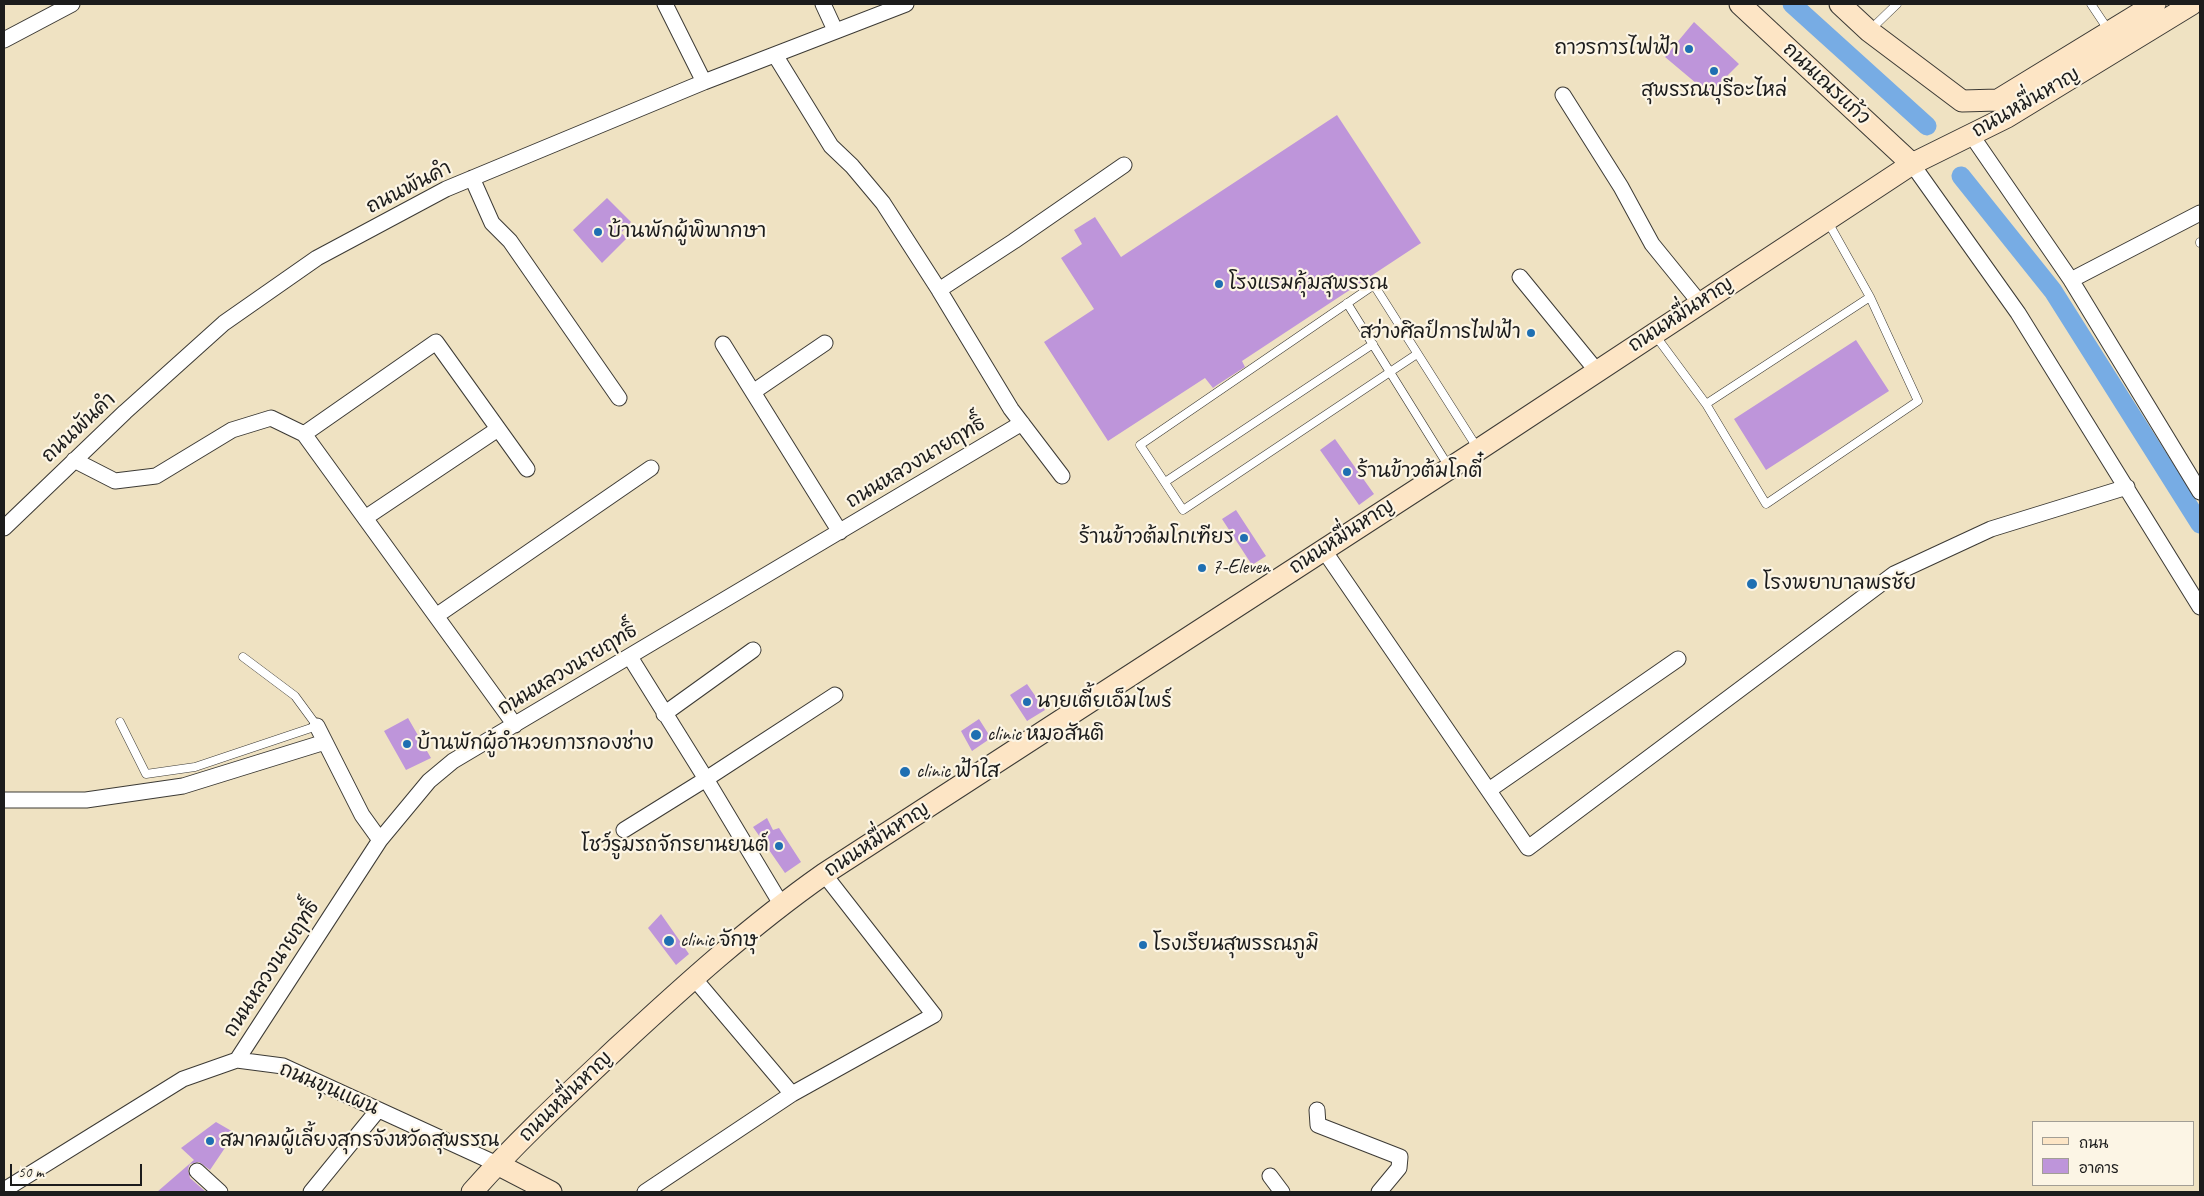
<!DOCTYPE html>
<html>
<head>
<meta charset="utf-8">
<style>
  body { margin:0 }
  #map { position:relative; width:2204px; height:1196px; overflow:hidden; background:#efe2c2; font-family:Caveat,"Playpen Sans Thai",sans-serif }
  canvas { display:block }
  .frame { position:absolute; inset:0; border:5px solid #1c1c1c; pointer-events:none }
  .legend { position:absolute; left:2032px; top:1121px; width:162px; height:65px; box-sizing:border-box; background:#fcf5e5; border:1px solid #a29e95; margin:0; padding:6px 9px; list-style:none; font-size:15px; color:#1c1c1c }
  .legend li { display:flex; align-items:center; gap:10px; height:25px }
  .legend b { width:25px; border:1px solid #a29e95 }
  .scale { position:absolute; left:10px; top:1164px; width:132px; height:22px; box-sizing:border-box; border:2px solid #1c1c1c; border-top:0; padding-left:6px; font-size:15px; line-height:18px; white-space:nowrap; color:#1c1c1c; -webkit-text-stroke:4px #fcf5e5; paint-order:stroke }
</style>
</head>
<body>
<div id="map">
<canvas width="2204" height="1196"></canvas>
<div class="frame"></div>
<ul class="legend">
<li><b style="height:6px;background:#fde5c5"></b>ถนน</li>
<li><b style="height:14px;background:#be95da"></b>อาคาร</li>
</ul>
<div class="scale">50 m</div>
</div>
<script>
const c = document.querySelector('canvas').getContext('2d');
c.lineJoin = 'round';
function stroke(path, color, width, dash) { c.strokeStyle = color; c.lineWidth = width; c.lineCap = dash ? 'butt' : 'round'; c.setLineDash(dash || []); c.stroke(path); }
function paint(path, color) { c.fillStyle = color; c.fill(path, 'evenodd'); }
function label(font, color, halo, rows, align = 'center') {
  c.font = font + ' Caveat,"Playpen Sans Thai",sans-serif'; c.lineWidth = 4.5; c.setLineDash([]); c.textBaseline = 'middle'; c.strokeStyle = halo; c.fillStyle = color; for (const [text, x, y, turn = 0] of rows) {
    c.save(); c.translate(x, y); c.rotate((+turn || 0) * Math.PI / 180); c.textAlign = isNaN(turn) ? turn : align; if (halo) c.strokeText(text, 0, 0); c.fillText(text, 0, 0); c.restore();
  }
}
const canal = new Path2D(`
  M1792 4 1927 126
  M1961 176 2053 291 2200 524`);
const building = new Path2D(`
  M1694 22 1739 64 1709 94 1665 57Z
  M1337 115 1421 243 1242 361 1245 367 1217 385 1213 388 1205 378 1108 441 1044 342 1094 309 1061 258 1082 244 1074 230 1095 217 1121 257Z
  M607 198 631 222 621 233 627 238 602 263 573 230Z
  M1856 340 1889 391 1766 470 1734 419Z
  M1335 439 1374 494 1359 505 1320 450Z
  M1236 510 1266 556 1252 565 1222 519Z
  M1027 684 1045 710 1027 721 1010 695Z
  M408 718 431 758 406 770 384 731Z
  M979 719 991 738 972 751 961 731Z
  M767 818 773 830 779 828 801 862 785 873 753 827Z
  M661 914 689 954 676 965 648 928Z
  M216 1122 235 1133 210 1170 199 1162 190 1164 188 1169 190 1178 206 1192H157L194 1160 181 1148Z`);
const lane = new Path2D(`
  M2091 4 2109 31
  M1870 30 1897 4
  M2200 242V243
  M1347 303 1449 467
  M1655 335 1706 404 1766 504 1918 401 1870 297 1828 222
  M1417 354 1183 510 1140 445 1374 285 1478 449
  M1706 404 1870 297
  M1165 482 1373 344
  M120 722 146 774 195 767 317 726 295 696 243 657`);
const street = new Path2D(`
  M665 4 704 82
  M823 4 835 30
  M4 40 72 4
  M775 55 831 146 852 166 883 203 939 290 1011 409 1062 476
  M1563 95 1621 187 1652 244 1700 303
  M1972 136 2071 280 2200 492
  M1912 164 2018 313 2200 607
  M472 178 492 223 510 241 619 398
  M1520 277 1596 370
  M2071 280 2200 213
  M939 290 1014 241 1124 165
  M723 344 840 532
  M753 392 825 343
  M304 434 436 342 527 469
  M74 460 115 481 156 476 232 430 271 418 304 434 515 725
  M365 518 498 429
  M4 528 125 412 224 323 317 258 446 189 704 82 906 4
  M1323 549 1528 848 1894 574 1991 529 2127 487
  M436 616 651 468
  M630 657 706 779 781 904
  M664 714 753 650
  M317 726 362 815 380 840
  M1489 790 1678 659
  M4 800H86L183 786 325 742
  M624 830 706 779 835 695
  M693 977 792 1094
  M237 1060 380 840 429 781 453 761 1022 423
  M1317 1110 1318 1125 1400 1157 1399 1168 1379 1192
  M197 1171 220 1192
  M1270 1176 1282 1192
  M4 1190 183 1079 237 1060 283 1066 497 1164
  M311 1192 378 1110
  M645 1192 792 1094 934 1015 824 874`);
const secondary = new Path2D(`
  M1740 4 1912 164
  M1840 4 1869 31 1962 101 1998 100 2155 4
  M497 1164 551 1192
  M472 1192C517 1141 568 1094 618 1047 684 986 750 926 824 874L1478 450 1912 164 2007 117 2192 4`);
const markers = [
  [1689,49,5,"#1f6fb2"],
  [1714,71,5,"#1f6fb2"],
  [598,232,5,"#1f6fb2"],
  [1219,284,5,"#1f6fb2"],
  [1531,333,5,"#1f6fb2"],
  [1347,472,5,"#1f6fb2"],
  [1244,538,5,"#1f6fb2"],
  [1202,568,5,"#1f6fb2"],
  [1752,584,6,"#1f6fb2"],
  [1027,702,5,"#1f6fb2"],
  [976,735,6,"#1f6fb2"],
  [407,744,5,"#1f6fb2"],
  [905,772,6,"#1f6fb2"],
  [779,846,5,"#1f6fb2"],
  [669,941,6,"#1f6fb2"],
  [1143,945,5,"#1f6fb2"],
  [210,1141,5,"#1f6fb2"]
];
const poiNames = [
  ["ถาวรการไฟฟ้า",1679,49,"right"],
  ["สุพรรณบุรีอะไหล่",1714,91,"center"],
  ["บ้านพักผู้พิพากษา",608,232],
  ["โรงแรมคุ้มสุพรรณ",1229,284],
  ["สว่างศิลป์การไฟฟ้า",1521,333,"right"],
  ["ร้านข้าวต้มโกตี๋",1357,472],
  ["ร้านข้าวต้มโกเฑียร",1234,538,"right"],
  ["7-Eleven",1212,568],
  ["โรงพยาบาลพรชัย",1763,584],
  ["นายเตี้ยเอ็มไพร์",1037,702],
  ["clinic หมอสันติ",987,735],
  ["บ้านพักผู้อำนวยการกองช่าง",417,744],
  ["clinic ฟ้าใส",916,772],
  ["โชว์รูมรถจักรยานยนต์",769,846,"right"],
  ["clinic จักษุ",680,941],
  ["โรงเรียนสุพรรณภูมิ",1153,945],
  ["สมาคมผู้เลี้ยงสุกรจังหวัดสุพรรณ",220,1141]
];
const streetNames = [
  ["ถนนเณรแก้ว",1826,84,43],
  ["ถนนหมื่นหาญ",2026,103,-30],
  ["ถนนพันคำ",409,188,-27],
  ["ถนนหมื่นหาญ",1681,315,-33],
  ["ถนนพันคำ",79,428,-43],
  ["ถนนหลวงนายฤทธิ์",916,463,-31],
  ["ถนนหมื่นหาญ",1342,537,-33],
  ["ถนนหลวงนายฤทธิ์",568,670,-31],
  ["ถนนหมื่นหาญ",877,840,-33],
  ["ถนนหลวงนายฤทธิ์",272,969,-57],
  ["ถนนขุนแผน",329,1089,23],
  ["ถนนหมื่นหาญ",566,1097,-44]
];
stroke(canal, '#77ace4', 19);
paint(building, '#be95da');
stroke(lane, '#3c3a35', 9);
stroke(street, '#3c3a35', 17);
stroke(secondary, '#3c3a35', 23);
stroke(lane, '#fff', 8);
stroke(street, '#fff', 15);
stroke(secondary, '#fde5c5', 21);
for (const [x, y, r, color] of markers) { const dot = new Path2D(); dot.arc(x, y, r, 0, 2 * Math.PI); c.fillStyle = color; c.fill(dot); stroke(dot, '#fcf5e5', 2); }
label('20px', '#1c1c1c', '#fcf5e5', poiNames, 'left');
label('20px', '#1c1c1c', '#fcf5e5', streetNames);
</script>
</body>
</html>
